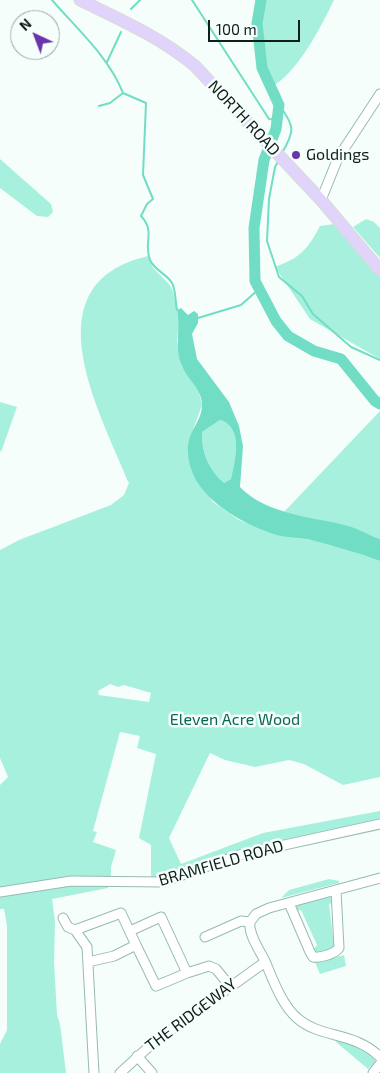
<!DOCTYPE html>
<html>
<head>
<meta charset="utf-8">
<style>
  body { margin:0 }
  #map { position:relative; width:380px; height:1073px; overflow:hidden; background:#f6fefb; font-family:"Exo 2",sans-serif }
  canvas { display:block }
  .north { position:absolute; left:10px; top:10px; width:50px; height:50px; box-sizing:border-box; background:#f6fefb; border:1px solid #99a4a1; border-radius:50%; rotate:317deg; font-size:14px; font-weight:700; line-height:20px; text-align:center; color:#0e1e1a }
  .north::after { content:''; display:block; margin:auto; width:18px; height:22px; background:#6a35ac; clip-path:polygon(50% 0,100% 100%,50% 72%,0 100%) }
  .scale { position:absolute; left:208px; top:20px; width:92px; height:22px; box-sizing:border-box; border:2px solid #0e1e1a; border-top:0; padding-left:6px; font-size:15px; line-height:18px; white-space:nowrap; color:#0e1e1a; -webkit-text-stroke:4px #f6fefb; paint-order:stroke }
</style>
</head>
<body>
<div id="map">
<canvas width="380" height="1073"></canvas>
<div class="north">N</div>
<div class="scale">100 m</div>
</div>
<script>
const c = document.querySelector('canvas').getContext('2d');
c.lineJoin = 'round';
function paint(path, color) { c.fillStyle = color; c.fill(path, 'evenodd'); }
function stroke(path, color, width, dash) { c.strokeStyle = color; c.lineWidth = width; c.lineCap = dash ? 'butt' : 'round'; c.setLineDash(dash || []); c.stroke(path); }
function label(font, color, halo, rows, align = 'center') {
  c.font = font + ' "Exo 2",sans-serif'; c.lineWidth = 5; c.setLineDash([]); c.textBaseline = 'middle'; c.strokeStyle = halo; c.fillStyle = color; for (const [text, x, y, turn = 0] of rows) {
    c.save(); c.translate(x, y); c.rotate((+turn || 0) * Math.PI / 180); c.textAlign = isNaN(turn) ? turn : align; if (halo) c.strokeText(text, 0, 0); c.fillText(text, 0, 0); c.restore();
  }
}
const green = new Path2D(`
  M262 0H334C321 27 296 76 269 88 261 56 254 33 262 0Z
  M0 159 51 204 53 212 48 217 37 216 0 188Z
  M366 219 374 222 380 228V258L353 227Z
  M334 224 380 275V359L310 319 275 267C300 258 308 249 320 226Z
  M148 256 153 268 169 284 173 291 179 321 177 341 182 367 199 392 202 405 188 444 190 462 192 471 213 502 239 520 281 536H296L351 550 380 561V777L343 785 304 764 289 760 255 767 225 760 210 753 169 838 181 864 263 833 380 811V820L245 848 173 875 151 879V845L139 838 156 754 137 748 140 736 120 732 93 831 97 832 93 842 116 850 111 867V877H66L0 888V785L8 777 0 758V550L19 540 111 505 124 495 129 483C100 412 28 284 148 256ZM110 684 118 687 124 685 151 693 149 702 99 695 98 691Z
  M0 402 17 407 1 452 0 451Z
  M380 411V539L350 527 284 512Z
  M220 420C244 427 235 461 231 479L224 483C209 470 201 452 202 432Z
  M329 879 339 881V883L281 898 289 890Z
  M79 884 107 885 108 888 52 899 55 922 54 962 57 1015 60 1024 66 1073H0V1044L7 1030V926L4 909H0V897L52 887Z
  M329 896 334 902 329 904 334 945H339L322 955 313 950 317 945 301 910 296 911V907L299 904Z
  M344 955 346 966 320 974 315 962Z
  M337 1039C349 1043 373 1047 375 1062L368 1069 336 1042Z`);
const water = new Path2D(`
  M181 308 188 315 194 311 198 314V323L192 334 197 359 229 402 239 426 243 446 240 487C267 515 311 516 348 526 359 529 369 535 380 539V561C357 552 334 546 311 540 301 537 291 538 281 536 275 535 269 532 263 530 228 516 185 489 188 445 189 431 202 420 202 406 203 390 187 379 182 366 174 347 181 329 177 310ZM220 420C244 427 235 461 231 479L224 483C209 470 201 452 202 432Z`);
const stream = new Path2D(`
  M52 0C77 29 109 57 123 93L146 103 143 175 153 199 147 204 141 216C156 232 143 243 150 260 154 270 167 274 172 283 176 290 175 301 177 310
  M192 0 269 119 277 120
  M131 9 140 0
  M107 62 121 32
  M279 105C295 126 295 131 282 153
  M99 106 110 103 123 93
  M279 160 275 167 269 199 267 241 279 277 302 296 313 314 351 347 380 360
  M198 318 241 305 259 289`);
const river = new Path2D(`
  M261 0 257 23 262 68 279 105 276 129 264 160 254 228 255 281 276 321 288 336 314 351 341 359 375 401 380 404`);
const minor = new Path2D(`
  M321 200 338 158 380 94
  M0 892 71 881 163 882 239 855 380 824
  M289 903 310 952 313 957C321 958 334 954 339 948L336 890
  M63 918 68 927 75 930 121 913 136 945 114 956 88 962
  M250 922C248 934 260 951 265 961 273 980 282 1005 297 1018 321 1039 354 1031 380 1057
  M250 922 256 914 269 908 380 878
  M75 930 87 947 94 1073
  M130 931 161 917 187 973 209 966 216 969 230 986
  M205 937 241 921 250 922
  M136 945 156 986 187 973
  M137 1056 152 1073
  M120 1073 154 1042 265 962
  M373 1073 380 1064`);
const major = new Path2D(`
  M80 0C121 20 160 37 195 66L321 200 380 270`);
const markers = [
  [296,155,5,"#6a35ac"]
];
const streetNames = [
  ["NORTH ROAD",244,118,47],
  ["BRAMFIELD ROAD",221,863,-16],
  ["THE RIDGEWAY",191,1015,-37]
];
const poiNames = [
  ["Goldings",306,155]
];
const parkNames = [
  ["Eleven Acre Wood",235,720]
];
paint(green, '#a7f0dd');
paint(water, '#71ddc4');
stroke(stream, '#71ddc4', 2);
stroke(river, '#71ddc4', 11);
stroke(minor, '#94bcb1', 11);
stroke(major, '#d8dbda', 13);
stroke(minor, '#fff', 9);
stroke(major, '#e1d4fa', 11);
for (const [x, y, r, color] of markers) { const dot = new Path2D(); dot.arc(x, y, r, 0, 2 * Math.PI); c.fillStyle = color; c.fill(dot); stroke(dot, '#f6fefb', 2); }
label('16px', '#0e1e1a', '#f6fefb', streetNames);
label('16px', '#0e1e1a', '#f6fefb', poiNames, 'left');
label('16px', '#0b6656', '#f6fefb', parkNames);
</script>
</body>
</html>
